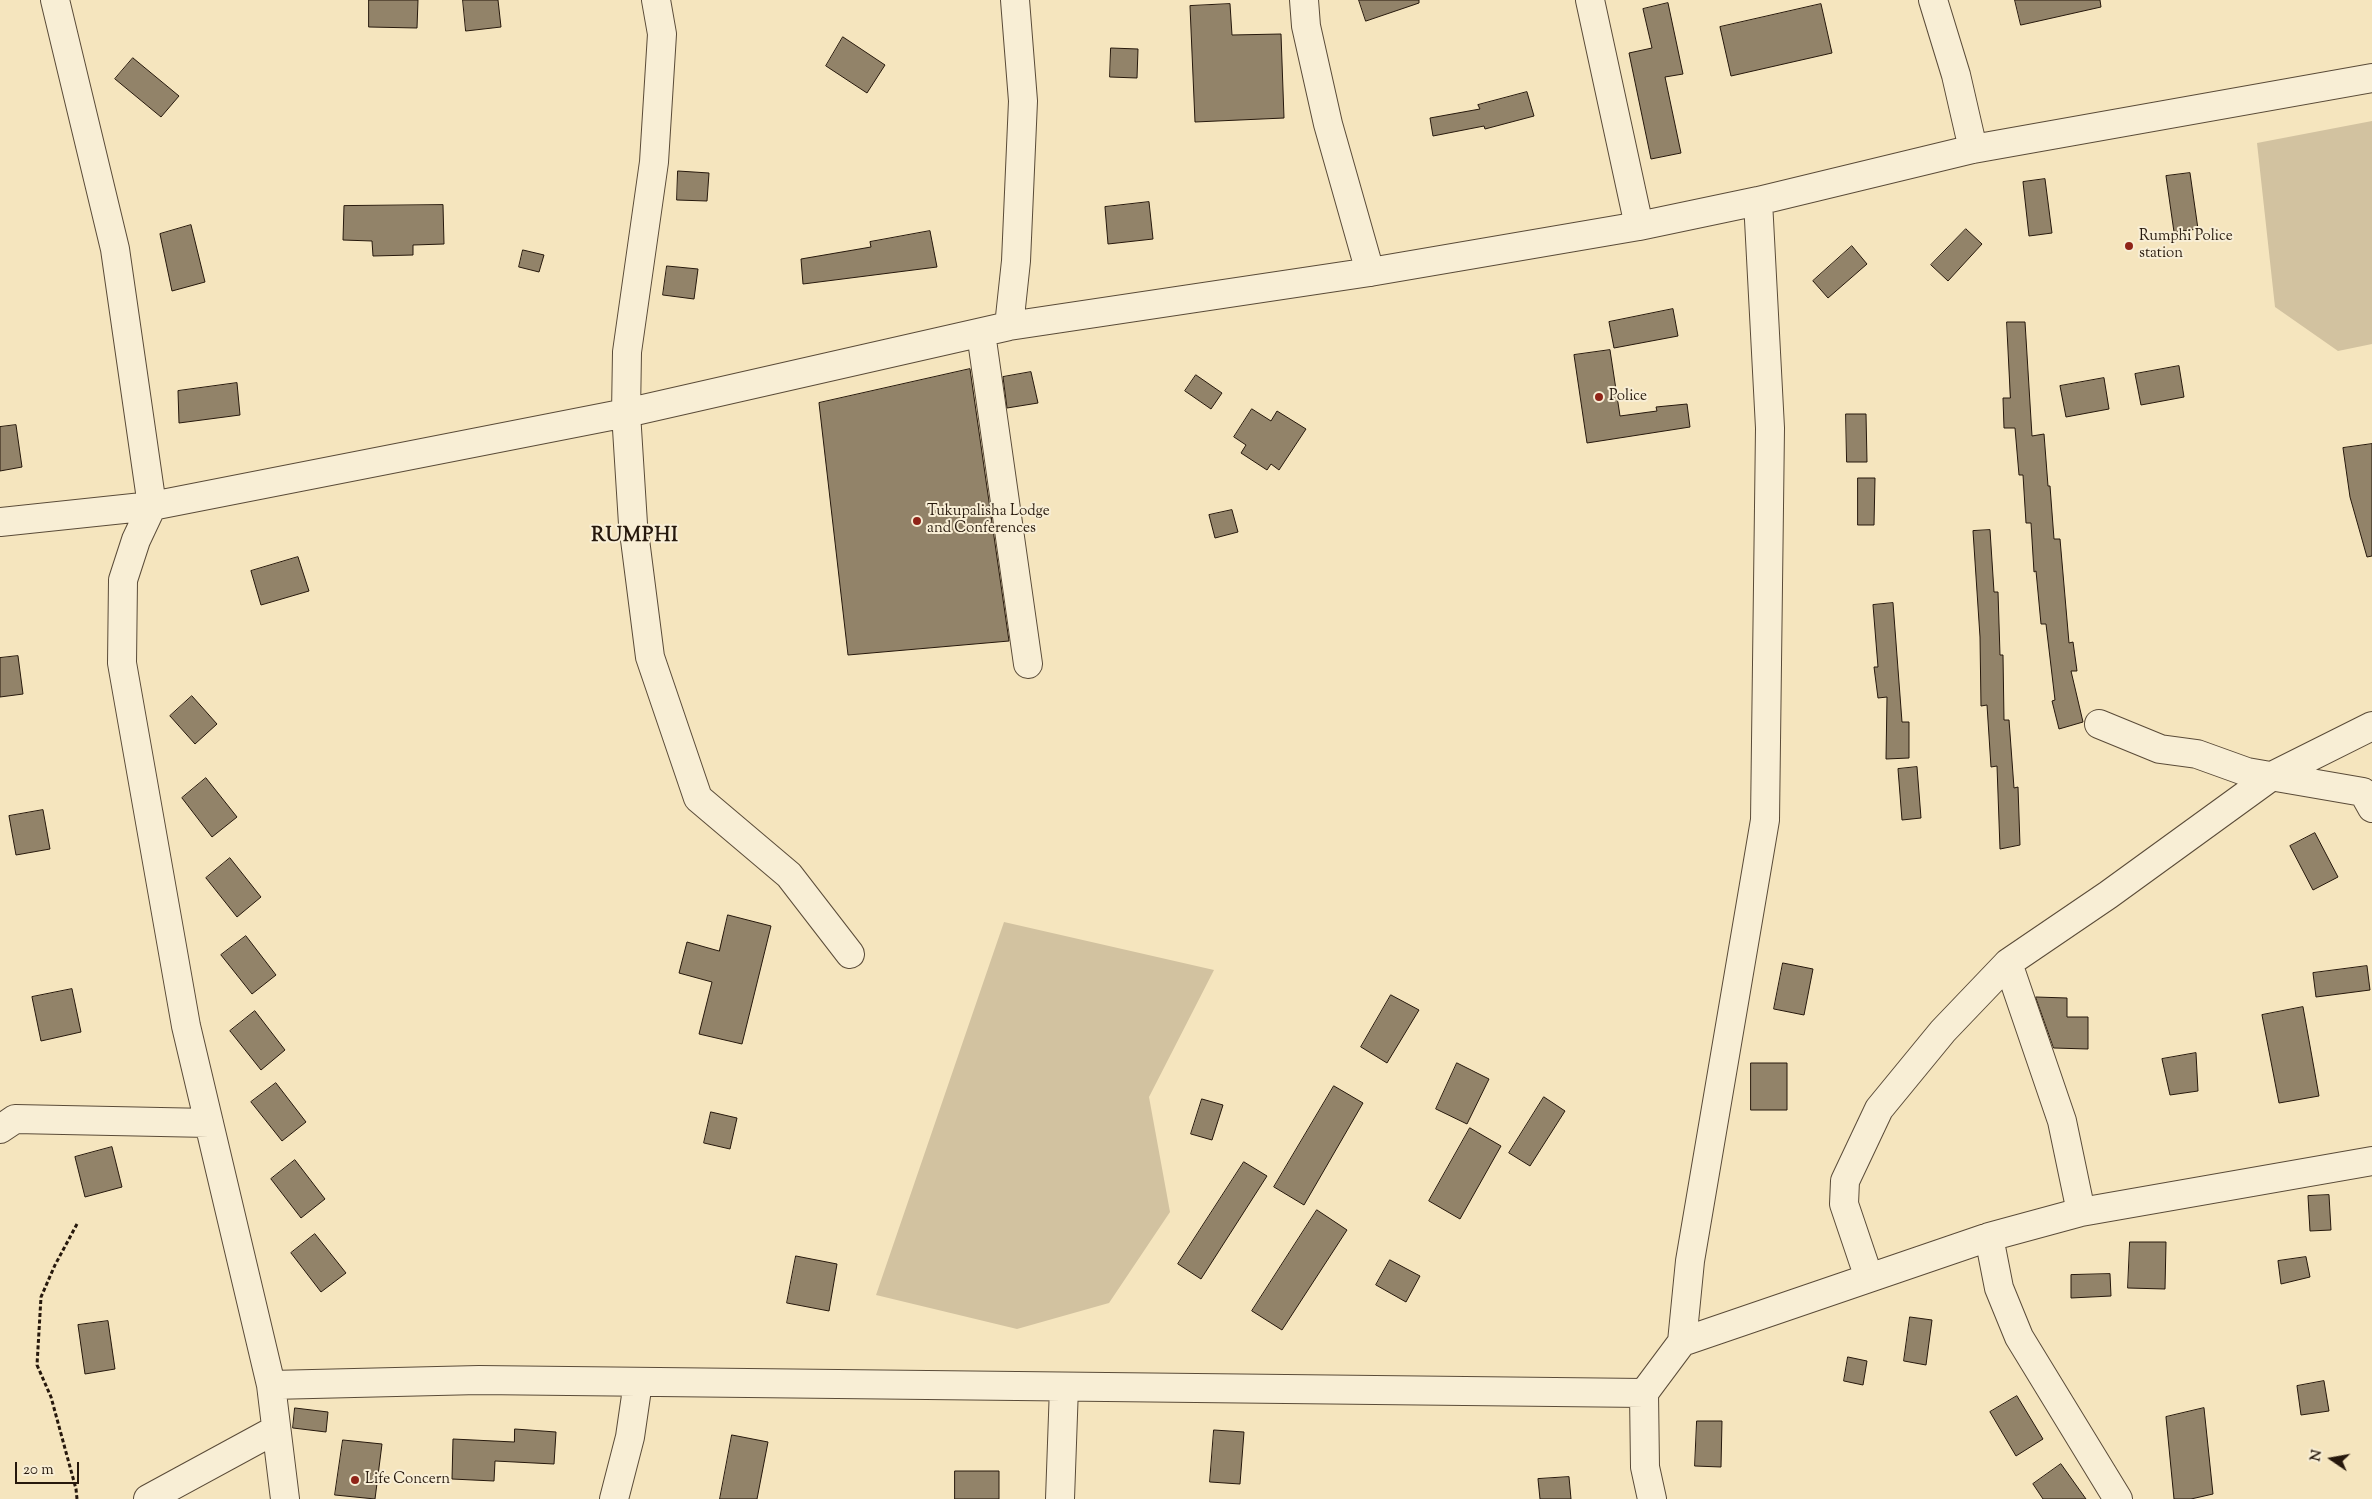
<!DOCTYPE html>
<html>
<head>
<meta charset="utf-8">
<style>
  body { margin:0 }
  #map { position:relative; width:2372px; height:1499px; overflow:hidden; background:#f5e5be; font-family:"Sorts Mill Goudy",serif }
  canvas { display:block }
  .north { position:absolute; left:2307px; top:1434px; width:50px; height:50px; -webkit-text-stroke:4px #f8eed5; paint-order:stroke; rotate:282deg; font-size:14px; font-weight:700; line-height:20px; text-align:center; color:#26180c }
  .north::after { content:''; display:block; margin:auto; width:18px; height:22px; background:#26180c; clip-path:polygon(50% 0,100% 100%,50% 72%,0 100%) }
  .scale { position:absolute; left:15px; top:1462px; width:64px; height:22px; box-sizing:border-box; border:2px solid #26180c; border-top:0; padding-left:6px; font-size:15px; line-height:18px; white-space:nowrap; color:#26180c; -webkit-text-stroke:4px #f8eed5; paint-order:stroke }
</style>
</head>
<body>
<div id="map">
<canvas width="2372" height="1499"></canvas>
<div class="north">N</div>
<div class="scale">20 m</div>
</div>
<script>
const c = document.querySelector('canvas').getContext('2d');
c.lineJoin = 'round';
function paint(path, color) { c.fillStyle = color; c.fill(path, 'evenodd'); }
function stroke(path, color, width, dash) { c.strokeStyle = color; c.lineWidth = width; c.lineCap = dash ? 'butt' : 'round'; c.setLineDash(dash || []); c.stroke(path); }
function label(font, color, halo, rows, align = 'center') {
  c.font = font + ' "Sorts Mill Goudy",serif'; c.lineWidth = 4; c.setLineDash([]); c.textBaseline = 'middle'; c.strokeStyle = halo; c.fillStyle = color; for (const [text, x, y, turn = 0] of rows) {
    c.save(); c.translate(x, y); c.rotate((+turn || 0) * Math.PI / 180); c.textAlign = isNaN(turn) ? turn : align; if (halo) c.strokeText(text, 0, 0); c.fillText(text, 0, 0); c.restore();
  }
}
const green = new Path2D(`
  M2372 121V344L2338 351 2275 307 2257 143Z
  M1004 922 1214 970 1149 1097 1170 1212 1109 1303 1017 1329 876 1295Z`);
const building = new Path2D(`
  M369 0H418L417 28 369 27Z
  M463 0H498L501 27 466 31Z
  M1359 0H1419V3L1366 21Z
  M2015 0H2100L2101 7 2021 25Z
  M1668 3 1683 74 1665 77 1681 153 1651 159 1629 53 1652 48 1643 9Z
  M1230 4 1232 35 1281 34 1284 118 1195 122 1190 6Z
  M1821 4 1832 53 1731 76 1720 27Z
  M843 37 885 65 867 93 826 66Z
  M1111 48 1138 49 1137 78 1110 77Z
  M133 58 179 96 161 117 115 79Z
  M1527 92 1534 116 1485 129 1484 126 1433 136 1430 118 1480 109 1478 105Z
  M678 171 709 173 707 201 677 200Z
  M2190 173 2198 229 2174 232 2166 176Z
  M2045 179 2052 233 2029 236 2023 182Z
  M1149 202 1153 239 1108 244 1105 207Z
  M443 205 444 244 413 245V255L373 256 372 241 343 240 344 206Z
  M191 225 205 282 172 291 160 234Z
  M1966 229 1982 244 1948 281 1931 265Z
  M930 231 937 267 803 284 801 259 871 247 870 242Z
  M1852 246 1867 264 1828 298 1813 281Z
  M523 250 544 255 539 272 519 267Z
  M667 266 698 269 694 299 663 295Z
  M1673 309 1678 336 1614 348 1609 322Z
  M2007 322H2025L2032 436 2044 434 2048 486H2050L2054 539H2060L2069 643 2073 642 2077 671H2071L2083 722 2059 729 2052 701 2055 700 2046 624H2041L2036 571 2034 572 2031 523H2026L2023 475H2019L2015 428H2004L2003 398H2010Z
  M1610 350 1620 416 1657 411 1656 407 1687 404 1690 427 1587 443 1574 355Z
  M2179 366 2184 397 2141 405 2135 374Z
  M970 369 1009 641 848 655 819 403Z
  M1031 372 1038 403 1007 408 1003 377Z
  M1196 375 1222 393 1211 409 1185 391Z
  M2104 378 2109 409 2066 417 2060 386Z
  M237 383 240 415 179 423 178 391Z
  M1252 409 1271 421 1277 411 1306 429 1279 470 1271 464 1267 470 1241 453 1246 445 1234 437Z
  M1846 414H1866L1867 462H1847Z
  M16 425 22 467 0 471V427Z
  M2372 444V556L2367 557 2350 497 2343 448Z
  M1858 478H1875L1874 525H1858Z
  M1232 510 1238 532 1215 538 1209 515Z
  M1990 530 1994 592H1998L2000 655H2003L2004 720H2009L2014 788 2018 787 2020 845 2000 849 1997 766 1991 767 1987 705 1981 706 1980 637 1973 531Z
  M298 557 309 591 261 605 251 571Z
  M1893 603 1902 722H1909V758L1886 759 1887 697 1878 698 1874 667H1878L1873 605Z
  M18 656 23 694 0 697V658Z
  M192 696 217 724 195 744 170 716Z
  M1917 767 1921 818 1902 820 1898 769Z
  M206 778 237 817 212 837 182 798Z
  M43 810 50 849 16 855 9 816Z
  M2315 833 2338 877 2313 890 2290 846Z
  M230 858 261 897 237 917 206 878Z
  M728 915 771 926 742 1044 699 1034 712 982 679 973 687 942 719 951Z
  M246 936 276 975 252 994 221 955Z
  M1783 963 1813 969 1804 1015 1774 1009Z
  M2367 966 2370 990 2316 997 2313 973Z
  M72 989 81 1032 41 1041 32 997Z
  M1391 995 1419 1010 1387 1063 1361 1047Z
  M2036 997 2067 998V1017H2088V1049L2054 1048Z
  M2303 1007 2319 1096 2279 1103 2262 1015Z
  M255 1011 285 1050 261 1070 230 1031Z
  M2196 1053 2198 1091 2170 1095 2162 1059Z
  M1457 1063 1489 1079 1467 1124 1436 1109Z
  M1751 1063H1787V1110H1751Z
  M276 1083 306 1122 282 1141 251 1102Z
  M1334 1086 1363 1103 1304 1205 1274 1187Z
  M1544 1097 1565 1111 1530 1166 1509 1153Z
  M1202 1099 1223 1105 1212 1140 1191 1134Z
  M711 1112 737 1118 730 1149 704 1143Z
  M1470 1128 1501 1146 1460 1219 1429 1201Z
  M112 1147 122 1187 85 1197 75 1157Z
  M295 1160 325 1199 301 1218 271 1179Z
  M1244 1162 1267 1176 1201 1279 1178 1264Z
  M2329 1195 2331 1230 2310 1231 2308 1196Z
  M1317 1210 1347 1230 1282 1330 1252 1311Z
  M315 1234 346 1273 321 1292 291 1253Z
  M2130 1242H2166L2165 1289 2128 1288Z
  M796 1256 837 1264 829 1311 787 1303Z
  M2306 1257 2310 1277 2281 1284 2278 1261Z
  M1390 1260 1420 1276 1406 1302 1376 1285Z
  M2110 1274 2111 1296 2071 1298V1275Z
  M1910 1317 1932 1320 1926 1365 1904 1361Z
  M108 1321 115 1369 85 1374 78 1325Z
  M1848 1357 1867 1361 1863 1385 1844 1381Z
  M2324 1381 2329 1411 2301 1415 2297 1386Z
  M2017 1396 2043 1439 2016 1456 1990 1412Z
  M295 1408 328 1412 326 1432 293 1428Z
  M2204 1408 2213 1494 2191 1499H2174L2166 1417Z
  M1697 1421H1722L1721 1467 1695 1466Z
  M515 1429 556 1432 554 1464 495 1461 494 1481 452 1479 453 1439 514 1442Z
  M1214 1430 1244 1432 1240 1484 1210 1482Z
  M732 1435 768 1442 757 1499H720Z
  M343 1440 382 1444 375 1499 335 1495Z
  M2061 1464 2086 1499H2043L2033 1484Z
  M955 1471H999V1499H955Z
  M1569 1477 1571 1499H1540L1538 1479Z`);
const path = new Path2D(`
  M77 1224 55 1265 41 1297 37 1365 51 1397 76 1489 77 1499`);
const minor = new Path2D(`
  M656 0 662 34 654 162 627 352 626 413 633 524 650 657 698 798 789 875 850 954
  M1304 0 1306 26 1328 124 1370 272
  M1590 0 1639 226
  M1933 0 1956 75 1973 149
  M1009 326 1016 261 1023 101 1015 0
  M981 333 1028 664
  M0 522 152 506 115 249 55 0
  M2099 724 2160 749 2197 754 2247 772 2363 792 2372 808
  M2008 963 2062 1121 2081 1212
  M0 1129 15 1119 209 1123
  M1989 1237 1999 1288 2019 1337 2118 1499
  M1869 1278 1844 1204 1845 1181 1879 1109 1943 1031 2008 963 2108 895 2272 776 2372 726
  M1682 1342 1989 1237 2081 1212 2372 1161
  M271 1385 479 1380 1644 1393
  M148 1499 275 1430
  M285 1499 271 1385 186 1026 122 663 123 580 136 540 152 506 626 413 1009 326 1370 272 1639 226 1758 201 1973 149 2372 78
  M614 1499 630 1437 638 1382
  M1060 1499 1064 1387
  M1652 1499 1645 1467 1644 1393 1682 1342 1690 1261 1765 820 1770 428 1758 201`);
const markers = [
  [2129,246,5,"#8f2418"],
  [1599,397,5,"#8f2418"],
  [917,521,5,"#8f2418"],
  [355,1480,5,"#8f2418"]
];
const poiNames = [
  ["Rumphi Police",2139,237],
  ["station",2139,254],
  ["Police",1609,397],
  ["Tukupalisha Lodge",927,512],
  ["and Conferences",927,529],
  ["Life Concern",365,1480]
];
const districtNames = [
  ["RUMPHI",635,538]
];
paint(green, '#d2c2a0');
paint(building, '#928369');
stroke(building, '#26180c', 1);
stroke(minor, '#5a4b38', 30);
stroke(path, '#26180c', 3, [4, 2.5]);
stroke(minor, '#f8eed5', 28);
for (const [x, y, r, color] of markers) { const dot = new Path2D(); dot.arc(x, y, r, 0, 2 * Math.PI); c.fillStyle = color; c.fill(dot); stroke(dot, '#f8eed5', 2); }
label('15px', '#26180c', '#f8eed5', poiNames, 'left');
c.letterSpacing = '1px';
label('bold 20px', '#26180c', '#f8eed5', districtNames);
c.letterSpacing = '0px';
</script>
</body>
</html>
